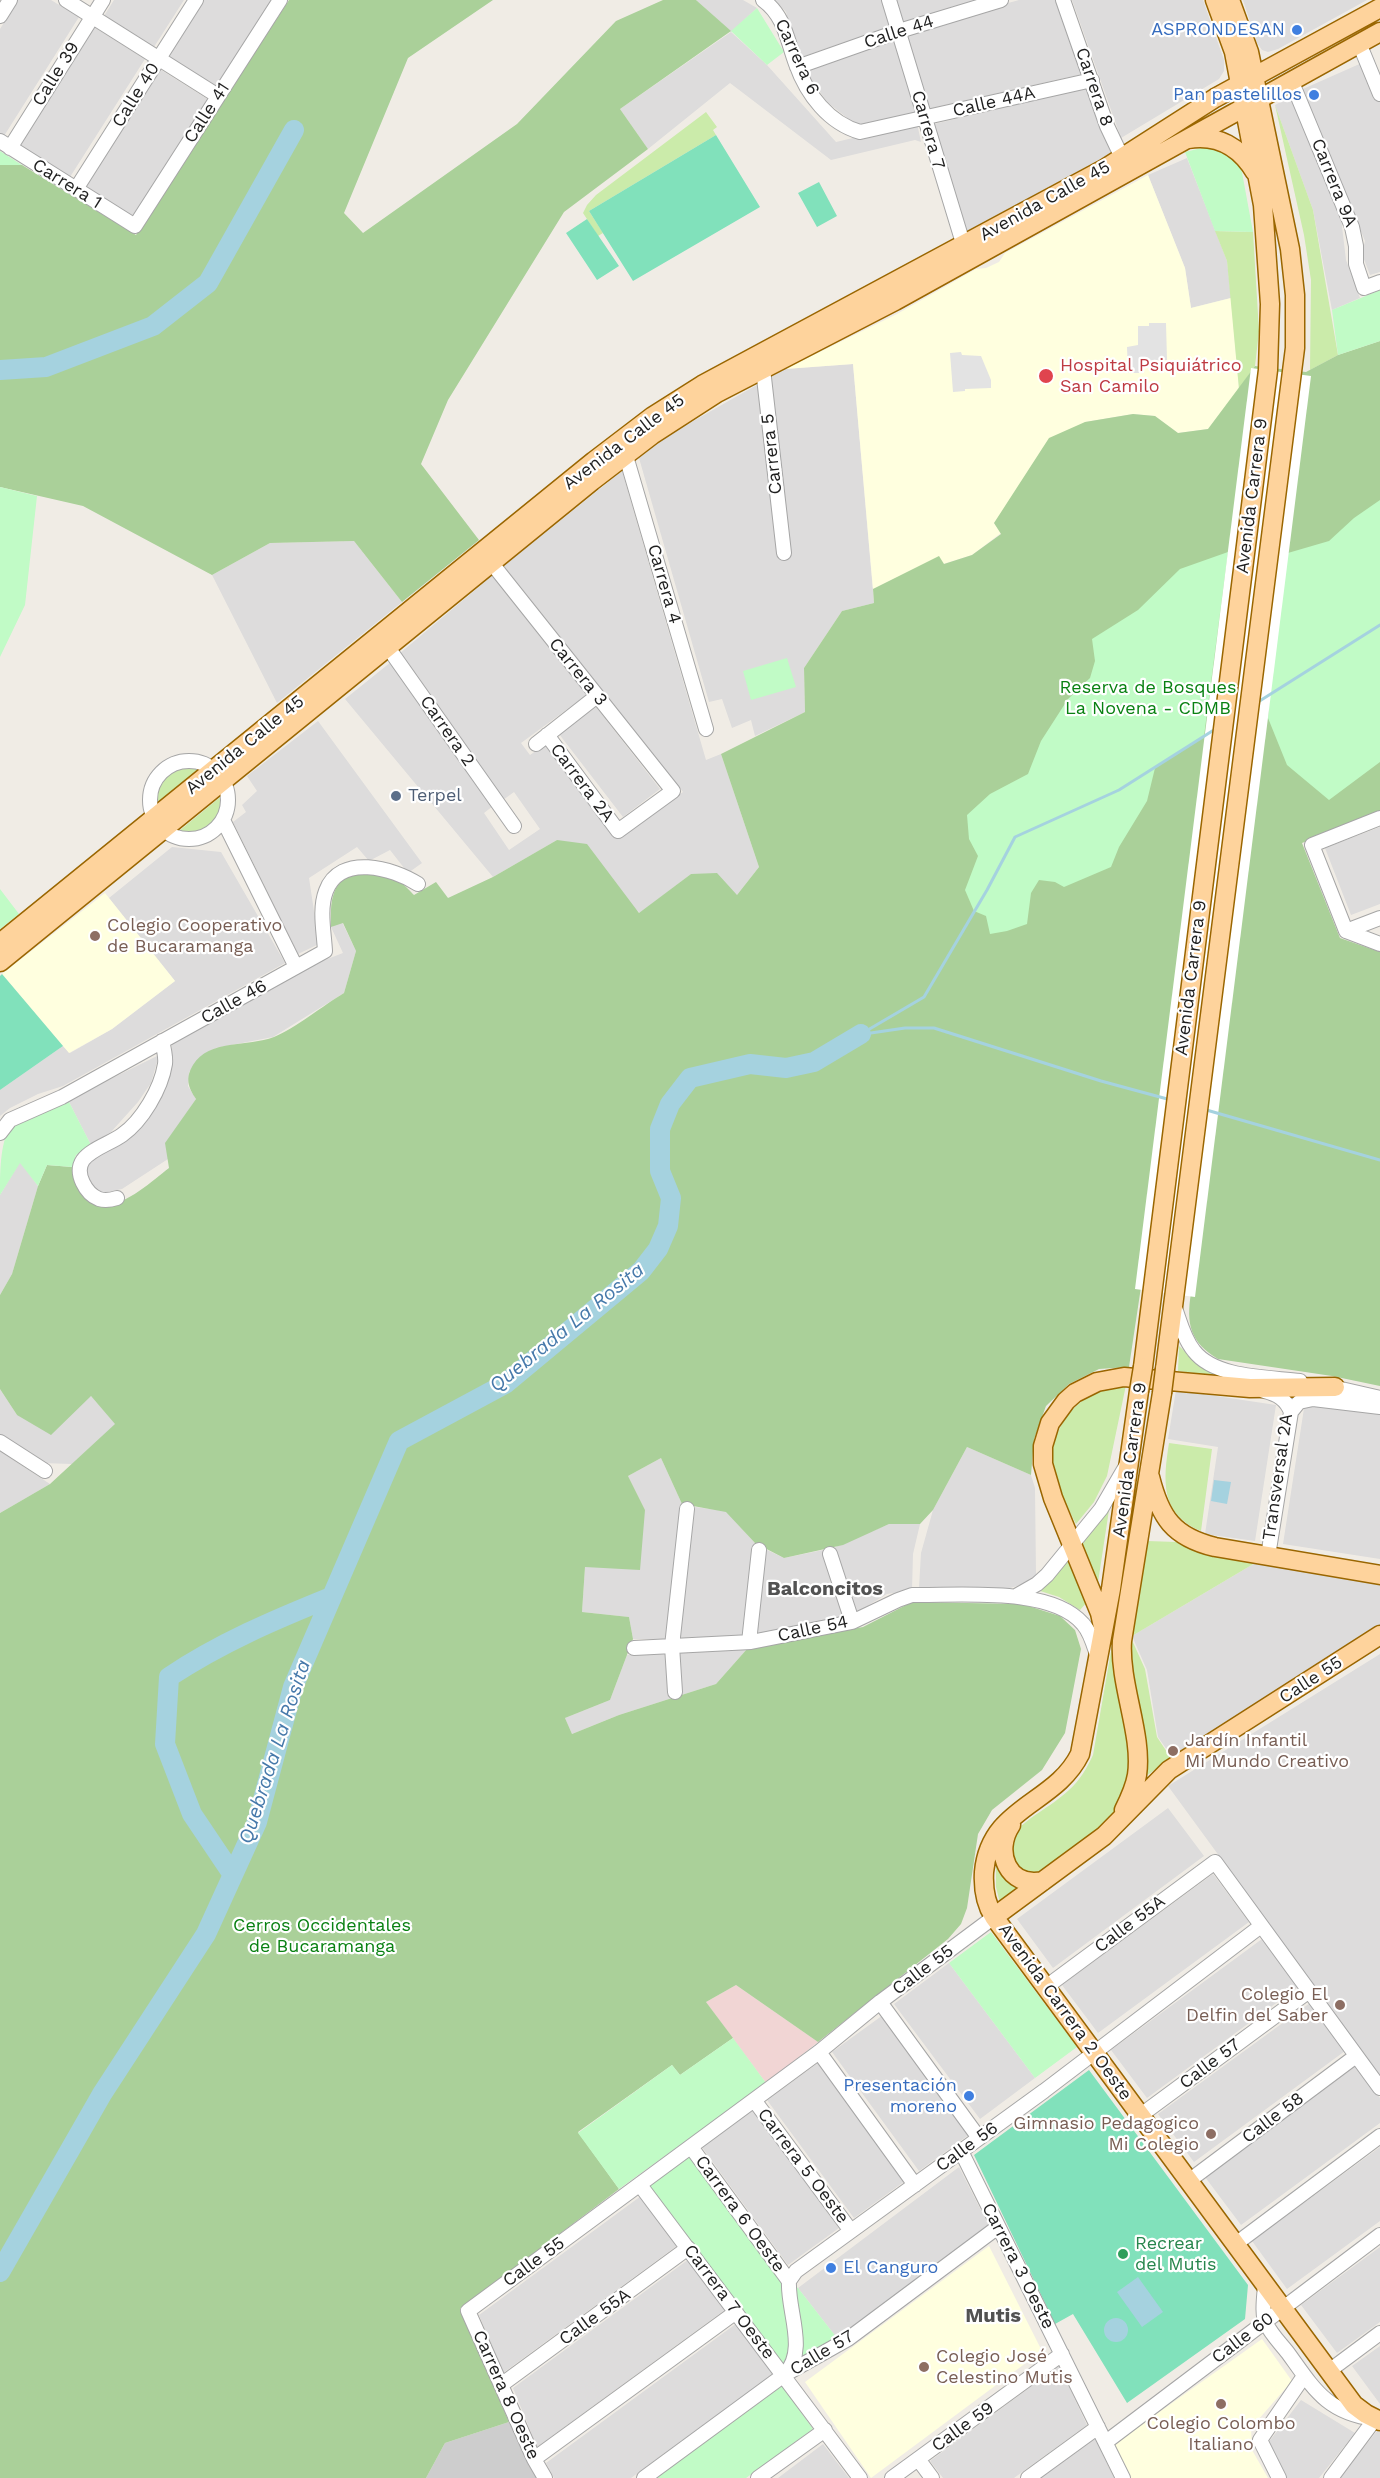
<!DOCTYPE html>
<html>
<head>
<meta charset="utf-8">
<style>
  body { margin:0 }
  canvas { display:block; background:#f0ece5 }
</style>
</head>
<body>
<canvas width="1380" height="2478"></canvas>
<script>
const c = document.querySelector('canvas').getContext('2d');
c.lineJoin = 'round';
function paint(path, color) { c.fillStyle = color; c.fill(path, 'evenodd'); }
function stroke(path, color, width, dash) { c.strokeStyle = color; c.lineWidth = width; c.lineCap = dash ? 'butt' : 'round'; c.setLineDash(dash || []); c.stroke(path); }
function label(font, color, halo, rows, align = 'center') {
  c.font = font + ' "Work Sans",sans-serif'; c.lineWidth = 4.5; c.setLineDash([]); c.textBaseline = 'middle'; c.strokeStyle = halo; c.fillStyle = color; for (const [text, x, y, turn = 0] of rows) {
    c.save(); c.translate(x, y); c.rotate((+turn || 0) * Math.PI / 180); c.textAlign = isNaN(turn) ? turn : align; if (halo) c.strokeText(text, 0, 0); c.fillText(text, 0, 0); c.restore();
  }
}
const residential = new Path2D(`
  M18 0H51L79 17 4 136 0 133V29Z
  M114 0H184L154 47 104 16Z
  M203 0H274L219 88 168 56Z
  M696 0H743L757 8 731 32 767 65 836 142 917 123 921 142 915 140 831 160 730 83 648 149 620 109 731 32Z
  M775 0H885L893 26 799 58 786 12Z
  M895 0H976L902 23Z
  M1019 0H1057L1083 74 928 109 905 32Z
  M1072 0H1203L1224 60V71L1219 79 1121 138Z
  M1243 0H1367L1278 49 1268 52 1262 50 1257 43Z
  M94 27 145 59 70 177 19 145Z
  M896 36 916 115 866 125H856L827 102 804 69Z
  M1373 58 1380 76V272L1370 275 1362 254 1365 241 1303 89Z
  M158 68 209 100 135 218 83 186Z
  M1087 88 1111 153 965 233 934 124Z
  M1292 96 1341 218 1346 260 1360 298 1332 310 1313 210 1275 105Z
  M1187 158 1227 261 1231 298 1191 308 1185 268 1148 175Z
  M853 364 874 603 842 611 804 668 805 712 755 736 751 720 732 728 722 699 709 702 639 458 667 436 785 369Z
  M622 471 706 760 721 754 759 867 737 895 691 874 640 913 557 840 493 877 345 699 391 662 493 806 484 813 509 850 540 829 514 792 503 800 399 654 493 575 588 694 521 743 530 755 547 743 619 837 683 792 504 566Z
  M354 541 402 602 277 703 212 575 270 543Z
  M596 707 660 789 623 817 559 734Z
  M318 721 422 863 408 873 390 850 369 861 357 847 309 878 319 944 298 954 233 822 246 812 242 805 257 791 247 776Z
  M1380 827V904L1351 915 1325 848Z
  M172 847 221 852 285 963 63 1086 38 1094 10 1108 0 1116V1090L63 1046 70 1053 112 1029 175 981 109 898Z
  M342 922 356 951 344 993 273 1037 216 1048 189 1072 188 1086 196 1099 166 1143 168 1159 122 1189 103 1193 91 1185 86 1171 90 1161 98 1154 125 1139 169 1071 172 1043 304 968 343 953 331 927Z
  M159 1055 151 1083 138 1102 111 1132 91 1145 68 1100Z
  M20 1162 38 1186 12 1274 0 1295V1195Z
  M0 1389 17 1415 91 1396 116 1424 72 1464 41 1463 0 1437Z
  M1176 1390 1276 1405 1255 1541 1205 1534 1218 1447 1168 1439Z
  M1305 1402 1380 1414V1559L1283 1544Z
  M967 1447 1031 1475 1035 1488 1036 1575 1023 1584 1004 1590 919 1588 921 1553 933 1510Z
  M0 1451 50 1484 0 1513Z
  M661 1458 682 1504 667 1639H633L629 1617 582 1612 585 1567 645 1510 628 1476Z
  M695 1507 726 1511 755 1543 745 1636 679 1638Z
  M889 1524H920L913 1554 912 1590 887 1594 857 1612 835 1547Z
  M765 1549 784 1558 823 1550 844 1617 755 1635Z
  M1255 1563 1380 1582V1627L1172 1757 1158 1737 1147 1670 1132 1636Z
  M747 1649 716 1684 619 1715 572 1734 565 1718 610 1700 627 1655Z
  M1380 1654V2076L1168 1786Z
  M1168 1808 1204 1856 1053 1968 1017 1919Z
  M1213 1874 1249 1922 1098 2033 1062 1985Z
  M1262 1939 1298 1987 1147 2098 1111 2050Z
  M949 1963 1035 2078 980 2119 894 2004Z
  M1310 2003 1345 2051 1194 2162 1158 2114Z
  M883 2015 970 2134 919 2171 832 2052Z
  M818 2063 905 2181 854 2218 767 2100Z
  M1356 2066 1380 2098V2123L1241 2225 1205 2177Z
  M752 2109 839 2228 788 2265 701 2146Z
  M1380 2147V2221L1287 2289 1252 2241Z
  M959 2167 989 2226 837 2338 798 2288Z
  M641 2196 678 2245 503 2373 479 2315Z
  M1380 2247V2322L1337 2353 1301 2305Z
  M689 2259 726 2309 537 2447 513 2388Z
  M737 2323 774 2373 631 2478H554L546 2463Z
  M1380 2346V2404L1352 2366Z
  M1059 2366 1087 2425 1014 2478H943L930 2461Z
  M1301 2400 1355 2433 1319 2478H1287L1268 2443Z
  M1377 2431 1380 2432V2478H1339Z
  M1095 2438 1114 2478H1041Z
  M823 2444 849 2478H778Z`);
const commercial = new Path2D(`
  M736 1985 818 2042 766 2083 706 2002Z`);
const education = new Path2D(`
  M1148 175 1185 268 1191 308 1231 298 1239 389 1208 429 1178 433 1155 416 1133 414 1085 422 994 523 1001 533 972 555 943 564 939 557 873 589 853 364 785 369 897 314 976 269 986 268 999 262 1005 253Z
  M105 893 175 981 112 1029 69 1053 2 974Z
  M989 2246 1042 2351 871 2478 805 2382Z
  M1262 2339 1292 2381 1251 2428 1252 2450 1268 2478H1130L1113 2445Z`);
const religious = new Path2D(`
  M509 2422 537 2478H426L445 2443Z`);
const grass = new Path2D(`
  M1275 105 1313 210 1338 355 1310 370 1311 280 1304 235Z
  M706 112 717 127 713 130 716 135 589 211 603 233 598 236 583 213 587 205 596 195Z
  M1215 231 1253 232 1259 331 1255 366 1239 389 1227 261Z
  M186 764 201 767 156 803C157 782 165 769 186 764Z
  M224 794C226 818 204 841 179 831Z
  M1179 1346 1194 1360 1262 1381 1178 1371Z
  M1126 1385 1107 1476 1094 1502 1076 1524C1067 1506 1057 1488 1053 1468 1047 1433 1075 1397 1108 1387 1114 1385 1121 1386 1126 1385Z
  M1169 1443 1212 1449 1201 1531C1160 1514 1163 1481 1169 1443Z
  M1109 1510 1097 1589 1079 1543Z
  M1147 1541 1177 1542 1211 1555 1255 1563 1132 1636Z
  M1069 1556 1088 1601 1080 1610 1059 1597 1037 1590Z
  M1115 1628 1114 1651 1129 1760 1128 1786 1115 1813 1107 1824 1040 1872C1014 1876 1012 1860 1010 1838 1026 1817 1050 1808 1069 1790 1080 1780 1087 1768 1093 1755Z
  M1131 1638 1145 1669 1157 1737 1171 1758 1146 1776 1145 1740 1131 1663Z
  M996 1866 1006 1881 1020 1888 1000 1903 996 1887Z`);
const forest = new Path2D(`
  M289 0H493L408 58 344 213 363 233 517 124 616 21 663 0H696L731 31 620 109 648 149 564 212 448 400 421 464 479 540 402 602 354 541 270 543 212 575 83 506 0 487V165H22L136 235Z
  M1380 341V811L1302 843 1340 938 1380 952V1386L1332 1376 1218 1359C1190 1342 1186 1324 1191 1293L1141 1287 1129 1367 1099 1369 1069 1384 1046 1406 1034 1439 1031 1475 967 1447 933 1510 920 1524H889L843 1545 784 1558 755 1543 726 1512 682 1504 661 1458 628 1476 645 1510 640 1570 585 1567 582 1612 629 1617 633 1639 610 1700 565 1718 572 1734 619 1715 716 1684 747 1649 863 1627 912 1602 1022 1604 1060 1616 1075 1630 1081 1649 1065 1733 1042 1770 992 1810 978 1834 967 1908 961 1924 948 1939 818 2042 736 1985 706 2002 733 2038 680 2075 672 2065 578 2132 619 2189 460 2309 509 2422 445 2443 426 2478H0V1513L50 1484 115 1424 91 1396 51 1435 17 1415 0 1389V1295L12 1274 38 1186 47 1165 72 1167C75 1175 76 1186 81 1193 105 1226 148 1184 169 1168L165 1143 196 1099C188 1087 185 1078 193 1065 209 1039 248 1047 274 1037 294 1029 324 1005 344 993L356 951 343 923 331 927C331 916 330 903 334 893 343 866 380 871 400 882 405 885 410 891 414 895L436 882 448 898 493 877 557 840 587 844 639 913 691 874 717 873 737 895 759 867 721 754 805 712 804 668 842 611 874 603 873 589 939 556 944 564 972 555 1001 534 994 523 1049 438 1085 422 1133 414 1155 416 1178 433 1208 429 1255 366 1306 372 1338 355Z`);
const park = new Path2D(`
  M757 8 784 52 767 65 731 31Z
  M1210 146 1226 150 1241 167 1253 232 1215 231 1185 152Z
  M0 151 22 165H0Z
  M1380 290V341L1338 355 1332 310Z
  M0 487 37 496 25 605 0 657Z
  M1380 500V762L1329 800 1287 765 1268 718 1281 555 1329 541 1354 518Z
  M1228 552 1204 736 1155 768 1147 801 1119 847 1111 867 1064 887 1055 882 1039 880 1031 893 1027 924 1007 931 990 934 986 916 974 911 965 890 978 856 969 839 967 815 990 794 1028 774 1041 741 1068 699 1090 678 1095 661 1092 639 1138 610 1180 569Z
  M787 658 796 687 751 700 743 671Z
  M0 889 19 914 0 929Z
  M68 1100 91 1145 76 1155 72 1167 47 1165 38 1186 20 1163 0 1195C0 1172 0 1145 10 1126Z
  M991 1932 1077 2047 1035 2078 949 1963Z
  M733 2038 766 2083 619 2189 578 2133 672 2065 680 2075Z
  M691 2154 780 2274 798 2288 837 2338 783 2368 647 2186Z
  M782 2386 813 2429 746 2478H656Z`);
const pitch = new Path2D(`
  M716 135 760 207 633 281 589 211Z
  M819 182 837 216 817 227 798 193Z
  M587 219 619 266 597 280 566 233Z
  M2 974 63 1046 0 1090V976Z
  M1089 2070 1248 2285 1245 2319 1127 2403 1073 2314 1055 2324 974 2155Z`);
const parking = new Path2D(`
  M1149 323H1166L1167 360 1140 361V373H1128L1127 347 1138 345V326H1149Z
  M961 352 962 355 981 356 991 380V388L965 389V391L953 392 950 353Z`);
const water = new Path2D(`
  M1214 1480 1231 1482 1227 1504 1211 1501Z
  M1138 2277 1163 2312 1142 2327 1117 2292Z
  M1104 2330a12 12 0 1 1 24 0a12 12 0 1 1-24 0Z`);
const pier = new Path2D(`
  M1251 368 1311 376 1195 1297 1135 1289Z`);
const stream = new Path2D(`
  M1258 702 1380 625
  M861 1034 924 997 987 890 1015 837 1119 790 1217 728
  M864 1034 905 1028H934L1101 1081 1171 1100
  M1203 1109 1380 1160`);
const river = new Path2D(`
  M0 370 46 367 153 326 208 283 294 130
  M233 1875 192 1814 165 1744 169 1677C220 1643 274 1620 331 1597
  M0 2272 102 2094 206 1934 257 1822 293 1687 399 1441 505 1384 641 1271 658 1249 668 1226 671 1198 660 1171V1129L670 1104 690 1078 750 1064 786 1068 814 1062 861 1034`);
const minor = new Path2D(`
  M66 0 218 96
  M763 0C785 16 787 40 796 64 807 95 829 123 860 132L1092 80
  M889 0 966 253
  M1063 0 1107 126 1126 166
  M0 16 10 0
  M1359 43 1380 94
  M797 67 899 31 1001 0
  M1291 80 1352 227 1356 246V264L1364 288 1380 282
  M0 141 135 226 280 0
  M10 148 103 0
  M76 189 196 0
  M759 363 763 369 784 553
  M623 446 706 729
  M486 556 673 791 618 831 547 735
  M382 639 514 826
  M536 744 597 696
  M150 800a39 39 0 1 1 78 0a39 39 0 1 1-78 0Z
  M1380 818 1312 845 1346 931 1380 944
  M223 820 296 967
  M1346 931 1380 918
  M0 1133 10 1120 62 1097 325 951C324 932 319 909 326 891 340 853 393 868 418 884
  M117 1198C111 1200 105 1201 99 1199 86 1194 74 1173 83 1160 91 1149 111 1143 122 1135 142 1121 161 1089 165 1064 166 1057 164 1049 162 1041
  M1175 1308C1180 1322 1184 1339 1194 1351 1215 1378 1267 1377 1300 1381
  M1328 1386 1380 1398
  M1264 1391C1277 1394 1286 1399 1291 1412L1268 1556
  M1291 1412 1299 1402 1313 1399 1380 1407
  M0 1442 45 1471
  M830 1554 852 1621
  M1016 1596 1037 1584 1047 1575 1101 1509 1126 1466
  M749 1642 759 1550
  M634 1648 751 1642 852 1622 898 1600 912 1595C958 1596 1051 1586 1083 1624 1091 1633 1094 1646 1098 1658
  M675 1692 672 1646 687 1509
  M1046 1987 1215 1862 1380 2088
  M880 2002 979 2138
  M819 2052 915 2185
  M754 2100 851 2231
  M1141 2115 1309 1991
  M691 2147 789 2281
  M961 2151 1123 2478
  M1190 2180 1356 2056
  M640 2185 860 2478
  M1237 2243 1380 2136
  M789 2281 796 2271 1044 2091 1261 1926
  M1265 2282C1265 2293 1261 2313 1266 2323 1270 2333 1281 2344 1288 2353 1314 2389 1327 2413 1375 2419L1331 2478
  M1329 2371 1380 2333
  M785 2374C808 2350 787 2310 789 2281
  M501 2385 688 2248
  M1106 2442 1380 2235
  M534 2459 736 2312
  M918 2459 932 2478
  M545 2478 534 2459 468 2311 819 2052 880 2002 994 1917
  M644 2478 784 2375 848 2339 998 2227
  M758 2478 825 2430
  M892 2478 1062 2354
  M1028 2478 1098 2427
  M1279 2478 1260 2440 1304 2376`);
const major = new Path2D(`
  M1188 139C1218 134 1240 147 1255 172
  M0 943 594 461 653 416 702 385 1104 169 1215 98 1380 8
  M0 962 592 481 652 435 717 393 895 301 1380 32
  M1143 1367 1268 370 1270 304 1263 205 1234 52 1215 0
  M1165 1369 1295 348V295L1290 249 1249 52 1230 0
  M1139 1391 1111 1589 1080 1754C1055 1805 990 1806 984 1872 983 1889 985 1903 994 1917L1354 2405 1366 2414 1380 2421
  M1150 1477C1160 1517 1173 1537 1215 1547L1380 1575
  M1103 1627 1100 1613 1053 1498 1043 1464V1446L1050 1423 1066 1401 1075 1393 1097 1382 1124 1377 1250 1388 1335 1387
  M1124 1810C1130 1798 1135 1787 1137 1775 1143 1735 1119 1684 1122 1641L1162 1393
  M1011 1825C993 1852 1008 1888 1043 1881
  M994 1917 1104 1836 1169 1770 1380 1635`);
const majorBridge = new Path2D(`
  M1139 1391 1143 1367
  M1162 1393 1165 1369`);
const markers = [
  [1297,30,6,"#3f7fe0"],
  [1314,95,6,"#3f7fe0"],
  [1046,376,8,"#e0444e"],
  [396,796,6,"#5c6f8a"],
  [95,936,6,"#8d6e63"],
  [1173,1751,6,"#8d6e63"],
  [1340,2005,6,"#8d6e63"],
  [969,2096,6,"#3f7fe0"],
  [1211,2134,6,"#8d6e63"],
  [1123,2254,6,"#2e9e5b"],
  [831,2268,6,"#3f7fe0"],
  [924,2367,6,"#8d6e63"],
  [1221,2404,6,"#8d6e63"]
];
const shopNames = [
  ["ASPRONDESAN",1285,30],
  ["Pan pastelillos",1302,95],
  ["Presentación",957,2086],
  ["moreno",957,2107],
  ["El Canguro",843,2268,"left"]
];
const streetNames = [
  ["Calle 44",899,32,-18],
  ["Carrera 6",797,57,65],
  ["Calle 39",56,74,-58],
  ["Carrera 8",1094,87,71],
  ["Calle 40",136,95,-58],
  ["Calle 44A",994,102,-13],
  ["Calle 41",207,113,-57],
  ["Carrera 7",928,130,74],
  ["Carrera 9A",1334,183,68],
  ["Carrera 1",67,184,32],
  ["Avenida Calle 45",1045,201,-29],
  ["Avenida Calle 45",624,442,-37],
  ["Carrera 5",772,454,-96],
  ["Avenida Carrera 9",1252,496,-83],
  ["Carrera 4",664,584,74],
  ["Carrera 3",578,672,51],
  ["Carrera 2",447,731,55],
  ["Avenida Calle 45",245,745,-39],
  ["Carrera 2A",582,783,53],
  ["Avenida Carrera 9",1191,978,-83],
  ["Calle 46",234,1002,-29],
  ["Avenida Carrera 9",1130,1460,-82],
  ["Transversal 2A",1278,1477,-82],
  ["Calle 54",813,1629,-12],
  ["Calle 55",1311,1680,-33],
  ["Calle 55A",1130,1924,-37],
  ["Calle 55",923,1970,-37],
  ["Avenida Carrera 2 Oeste",1065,2012,54],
  ["Calle 57",1210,2064,-37],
  ["Calle 58",1273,2118,-37],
  ["Calle 56",967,2147,-36],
  ["Carrera 5 Oeste",803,2166,53],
  ["Carrera 6 Oeste",740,2214,54],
  ["Calle 55",534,2262,-36],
  ["Carrera 3 Oeste",1018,2266,63],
  ["Carrera 7 Oeste",729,2302,53],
  ["Calle 55A",595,2317,-36],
  ["Calle 60",1243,2338,-37],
  ["Calle 57",822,2353,-31],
  ["Carrera 8 Oeste",506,2395,66],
  ["Calle 59",963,2427,-36]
];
const healthNames = [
  ["Hospital Psiquiátrico",1060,366],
  ["San Camilo",1060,387]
];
const parkNames = [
  ["Reserva de Bosques",1148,688],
  ["La Novena - CDMB",1148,709],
  ["Cerros Occidentales",322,1926],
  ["de Bucaramanga",322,1947]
];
const serviceNames = [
  ["Terpel",408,796]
];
const educationNames = [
  ["Colegio Cooperativo",107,926],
  ["de Bucaramanga",107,947],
  ["Jardín Infantil",1185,1741],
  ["Mi Mundo Creativo",1185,1762],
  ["Colegio El",1328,1995,"right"],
  ["Delfin del Saber",1328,2016,"right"],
  ["Gimnasio Pedagogico",1199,2124,"right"],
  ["Mi Colegio",1199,2145,"right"],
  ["Colegio José",936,2357],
  ["Celestino Mutis",936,2378],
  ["Colegio Colombo",1221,2424,"center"],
  ["Italiano",1221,2445,"center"]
];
const leisureNames = [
  ["Recrear",1135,2244],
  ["del Mutis",1135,2265]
];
const waterNames = [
  ["Quebrada La Rosita",567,1328,-39],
  ["Quebrada La Rosita",275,1752,-72]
];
const neighbourhoodNames = [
  ["Balconcitos",825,1589],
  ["Mutis",993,2316]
];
paint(residential, '#dddcdc');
paint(commercial, '#f1d5d4');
paint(education, '#ffffdf');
paint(religious, '#cdcdcd');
paint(grass, '#cbebaa');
paint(forest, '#aad099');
paint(park, '#c1fbc6');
paint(pitch, '#81e1bb');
paint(parking, '#e3e3e3');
paint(water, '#a5d2df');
paint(pier, '#fff');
stroke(stream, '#a5d2df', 3);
stroke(river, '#a5d2df', 20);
stroke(minor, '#a6a6a6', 16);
stroke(major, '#9a6600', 21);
stroke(minor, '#fff', 14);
stroke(major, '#fed39c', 18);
stroke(majorBridge, '#9a6600', 21, []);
stroke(majorBridge, '#fed39c', 18);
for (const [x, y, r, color] of markers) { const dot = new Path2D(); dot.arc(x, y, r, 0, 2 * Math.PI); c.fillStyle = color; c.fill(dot); stroke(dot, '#fff', 2); }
label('18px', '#366cbe', '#fff', shopNames, 'right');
label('18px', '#1f1f1f', '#fff', streetNames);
label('18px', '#be3a42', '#fff', healthNames, 'left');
label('18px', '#098112', '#fff', parkNames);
label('18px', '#4e5e75', '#fff', serviceNames, 'left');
label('18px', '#785e54', '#fff', educationNames, 'left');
label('18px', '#27864d', '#fff', leisureNames, 'left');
label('italic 20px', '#4679aa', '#fff', waterNames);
label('bold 20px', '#525252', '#fff', neighbourhoodNames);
</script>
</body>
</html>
